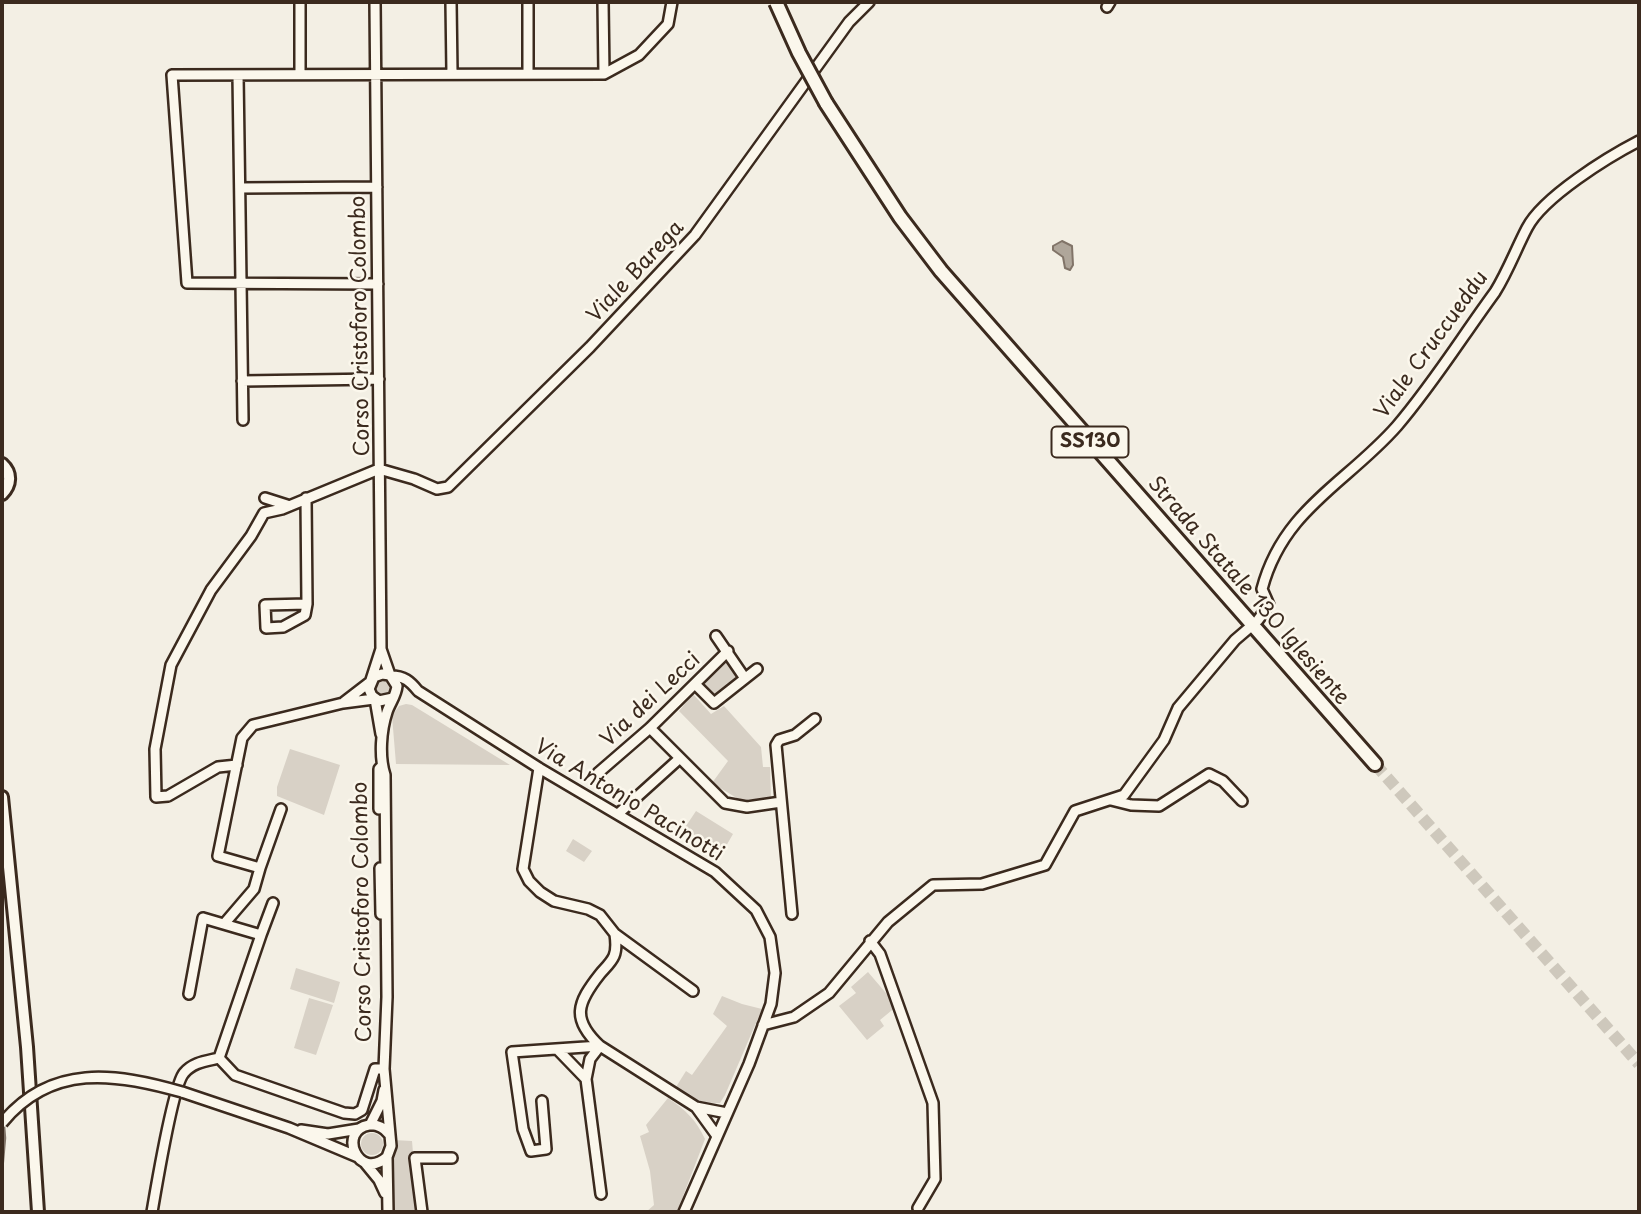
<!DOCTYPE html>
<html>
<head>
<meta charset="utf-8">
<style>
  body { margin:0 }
  #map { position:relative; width:1641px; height:1214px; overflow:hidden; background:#f3efe4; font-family:"Playpen Sans",sans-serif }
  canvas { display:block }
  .frame { position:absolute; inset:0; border:4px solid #3b2a1e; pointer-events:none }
</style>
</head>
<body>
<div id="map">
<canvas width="1641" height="1214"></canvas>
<div class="frame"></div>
</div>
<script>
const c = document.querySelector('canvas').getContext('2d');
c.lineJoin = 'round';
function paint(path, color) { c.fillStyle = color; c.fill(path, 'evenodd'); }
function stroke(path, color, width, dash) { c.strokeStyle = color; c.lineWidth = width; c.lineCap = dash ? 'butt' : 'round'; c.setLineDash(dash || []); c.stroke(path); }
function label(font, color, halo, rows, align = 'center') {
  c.font = font + ' "Playpen Sans",sans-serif'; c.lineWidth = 5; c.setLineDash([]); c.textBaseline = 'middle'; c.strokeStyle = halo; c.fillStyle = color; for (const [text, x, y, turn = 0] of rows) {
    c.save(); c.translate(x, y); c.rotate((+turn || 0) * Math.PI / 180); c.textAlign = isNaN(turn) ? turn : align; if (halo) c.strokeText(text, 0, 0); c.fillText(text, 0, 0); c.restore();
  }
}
const green = new Path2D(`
  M725 658 740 677 713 699 699 683Z
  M383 676 394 683 392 695 377 697 372 686Z
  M693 694 711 714 724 706 761 747 763 767H770L771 798 740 800 712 783 728 761 679 711Z
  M406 704 412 705 510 765 396 764 392 716 399 706Z
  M290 749 340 765 324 815 277 796V787Z
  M696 811 733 834 722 853 684 829Z
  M573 839 592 851 584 862 566 851Z
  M296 968 340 982 334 1003 290 989Z
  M868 972 897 1006 880 1020 884 1026 867 1040 839 1006 856 993 851 987Z
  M722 996 742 1004 762 1009 725 1095 720 1103C701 1104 691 1098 676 1087L686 1071 692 1075 727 1026 713 1014Z
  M309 998 333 1005 316 1055 294 1048Z
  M668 1098C686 1110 696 1120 705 1139L677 1212H646L654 1205 650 1171 640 1136 649 1132 646 1125Z
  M361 1144a11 11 0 1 1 22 0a11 11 0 1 1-22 0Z
  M393 1140 412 1141 418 1212H390L388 1157Z`);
const water = new Path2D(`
  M1062 241 1072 246 1073 265 1070 270 1065 268 1063 257 1053 250V246Z`);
const stream = new Path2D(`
  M2 1102 3 1116
  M2 1172 5 1138 4 1126`);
const highwayTunnel = new Path2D(`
  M1375 764 1639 1064`);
const minor = new Path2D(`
  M451 2 452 73
  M528 2V74
  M603 2 604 74
  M1107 7 1110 2
  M300 74V2
  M238 75 243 420
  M240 188 377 187
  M378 284 187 283 172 75 604 74 639 55 668 24 672 2
  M242 381 379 379
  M379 469 414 479 437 489 448 487 590 347 695 235 849 22 869 2
  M265 498 287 505
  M306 498 307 604 305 615 283 627 266 628 265 605 307 604
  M1258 620 1269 605 1262 589C1283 509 1347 483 1397 426 1433 384 1462 337 1495 292 1508 271 1516 249 1527 228 1543 197 1608 157 1639 141
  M716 636 744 677
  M381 649 390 675 397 686C396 696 390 703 387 712 381 730 379 757 385 775L387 997 384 1069 391 1146 387 1157 388 1212
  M390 675 382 674 374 677 369 689 372 696 379 701 393 698
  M391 676C404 676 410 681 418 691L539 768 715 872 756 910 770 937 775 973 771 1004 749 1064 684 1212
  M371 680 381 649 375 2
  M695 684 714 703 757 669
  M375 699 381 734
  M344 702 370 682
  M650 728 725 803 747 807 781 802
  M237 765 218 767 168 796 156 797 155 749 171 665 211 590 251 536 264 513 282 509 379 469
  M539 768 523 869 529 881 540 892 554 901 588 909 600 915 615 934 693 991
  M598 773 650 728 728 651
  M1111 800 1131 805 1159 806 1209 774 1223 781 1242 801
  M379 809V769L381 767
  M618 814 680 758
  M260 868 281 809
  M380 868 381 914
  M792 914 776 745 779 740 795 735 815 719
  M224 924 254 889 260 868 218 856 242 738 253 725 343 703 374 699
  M615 934C616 941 617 949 614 956 611 963 604 969 600 974 577 1003 571 1019 600 1046L696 1107 727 1113
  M261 935 273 903
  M870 941 880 954 933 1103 935 1179 918 1208
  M189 994 203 918 261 935 219 1058 235 1075 344 1113 355 1114 362 1110 375 1069H384
  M763 1025 794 1017 829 993 888 922 933 885 982 884 1045 865 1075 811 1124 795 1164 740 1178 708 1235 640 1249 628
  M600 1046 590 1059 586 1079 601 1194
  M558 1050 586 1079
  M182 1092 289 1128 358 1157
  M542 1101 546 1149 531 1151 523 1129 512 1052 600 1046
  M696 1107 717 1136
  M370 1125 382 1101 384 1090
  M301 1130 328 1134 359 1129
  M387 1157C358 1182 337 1130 369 1125 378 1124 384 1128 389 1134
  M365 1163 379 1180 385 1193
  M152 1212C156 1189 173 1085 184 1073 193 1062 207 1061 219 1058
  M422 1212 415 1158H452`);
const major = new Path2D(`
  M2 464C12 473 11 485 2 494
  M2 797 27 1047 38 1212`);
const highway = new Path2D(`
  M826 103 900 217 941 271 1375 764`);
const minorBridge = new Path2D(`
  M2 1123C51 1063 116 1073 182 1092`);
const highwayBridge = new Path2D(`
  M776 2 799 53 826 103`);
const shields = [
  [1090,442,77]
];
const shieldNames = [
  ["SS130",1090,442]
];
const streetNames = [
  ["Viale Barega",636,272,-47],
  ["Corso Cristoforo Colombo",361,326,-91],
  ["Viale Cruccueddu",1432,345,-54],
  ["Strada Statale 130 Iglesiente",1248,591,49],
  ["Via dei Lecci",651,700,-43],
  ["Via Antonio Pacinotti",629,801,31],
  ["Corso Cristoforo Colombo",363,912,-91]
];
paint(green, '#d8d1c6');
paint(water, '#afa69a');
stroke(water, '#817468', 2);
stroke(stream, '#817468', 2.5);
stroke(highwayTunnel, '#cec8bc', 12, [12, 6]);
stroke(minor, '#3b2a1e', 14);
stroke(major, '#3b2a1e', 16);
stroke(highway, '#3b2a1e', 18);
stroke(minor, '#fbf7ec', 9);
stroke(major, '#fbf7ec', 10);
stroke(highway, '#fbf7ec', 12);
stroke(minorBridge, '#3b2a1e', 14, []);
stroke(highwayBridge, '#3b2a1e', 18, []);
stroke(minorBridge, '#fbf7ec', 9);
stroke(highwayBridge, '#fbf7ec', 12);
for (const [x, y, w] of shields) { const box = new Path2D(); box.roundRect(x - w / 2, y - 15.5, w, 31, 5); c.fillStyle = '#fbf7ec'; c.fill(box); stroke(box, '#3b2a1e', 2); }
label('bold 19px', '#3b2a1e', null, shieldNames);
label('21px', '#3b2a1e', '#fbf7ec', streetNames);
</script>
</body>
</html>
